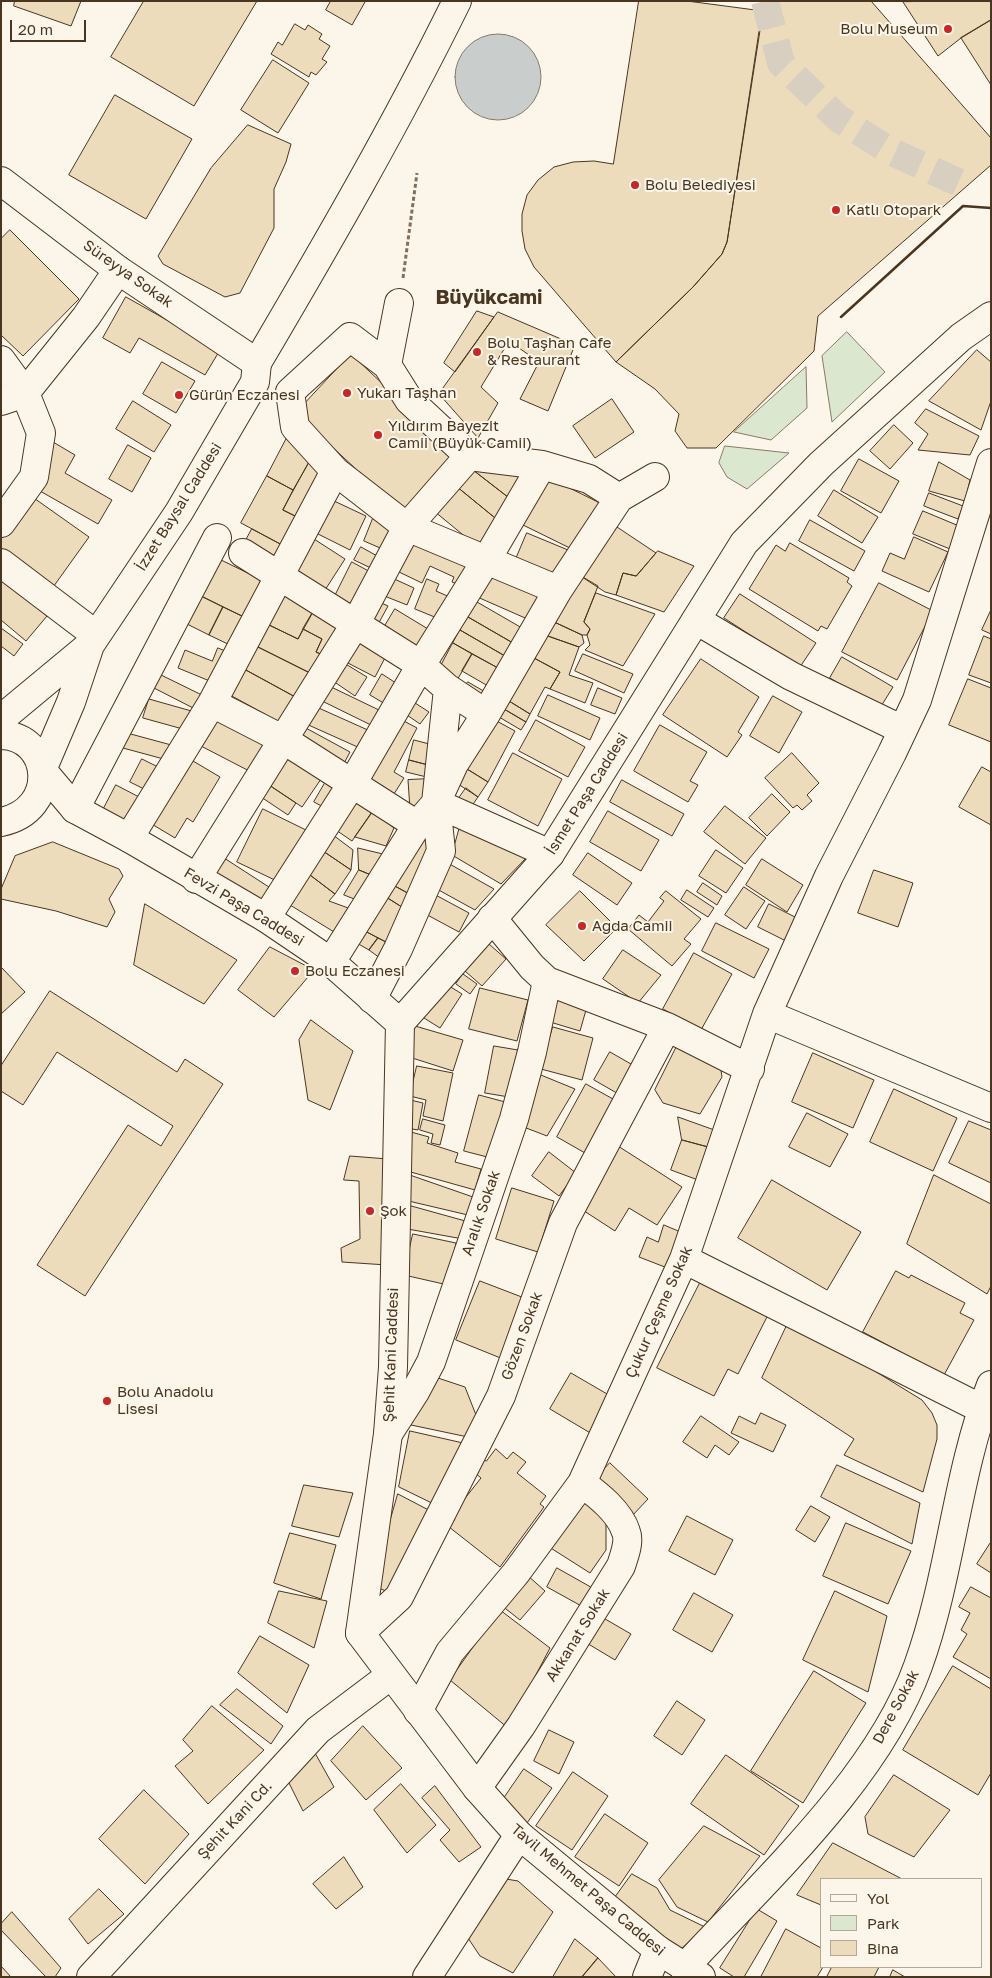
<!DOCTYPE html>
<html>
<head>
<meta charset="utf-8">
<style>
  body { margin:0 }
  #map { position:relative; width:992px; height:1978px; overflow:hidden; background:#fbf6e9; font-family:"Golos Text",sans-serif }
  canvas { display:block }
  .frame { position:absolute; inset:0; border:2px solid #4a3520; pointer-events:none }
  .legend { position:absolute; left:820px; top:1878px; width:162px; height:90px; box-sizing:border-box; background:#fbf6e9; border:1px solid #b4a999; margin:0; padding:6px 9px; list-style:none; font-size:15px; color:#4a3520 }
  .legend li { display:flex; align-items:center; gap:10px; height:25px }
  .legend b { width:25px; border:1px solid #b4a999 }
  .scale { position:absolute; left:10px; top:20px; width:76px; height:22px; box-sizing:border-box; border:2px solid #4a3520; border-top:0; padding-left:6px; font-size:15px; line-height:18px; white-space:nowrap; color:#4a3520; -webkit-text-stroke:4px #fbf6e9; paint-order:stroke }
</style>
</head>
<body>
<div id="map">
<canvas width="992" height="1978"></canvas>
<div class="frame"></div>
<ul class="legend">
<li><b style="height:6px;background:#fbf6e9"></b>Yol</li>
<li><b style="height:14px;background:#dce7d0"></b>Park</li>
<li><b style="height:14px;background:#ecdcbc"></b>Bina</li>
</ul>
<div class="scale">20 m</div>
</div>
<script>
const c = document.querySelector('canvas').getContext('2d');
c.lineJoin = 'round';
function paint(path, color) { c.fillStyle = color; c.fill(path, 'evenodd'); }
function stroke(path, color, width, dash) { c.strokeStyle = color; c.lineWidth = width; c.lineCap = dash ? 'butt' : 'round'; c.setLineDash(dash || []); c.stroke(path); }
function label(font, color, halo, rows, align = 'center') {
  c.font = font + ' "Golos Text",sans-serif'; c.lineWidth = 4; c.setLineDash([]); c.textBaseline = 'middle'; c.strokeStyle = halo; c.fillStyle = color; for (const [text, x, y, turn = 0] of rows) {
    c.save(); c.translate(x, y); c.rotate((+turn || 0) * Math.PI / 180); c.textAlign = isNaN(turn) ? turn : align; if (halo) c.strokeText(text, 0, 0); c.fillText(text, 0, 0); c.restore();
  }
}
const green = new Path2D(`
  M847 332 885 372 832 422 822 356Z
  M806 367 807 408 771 440 734 432Z
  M725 446 789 453 747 489 727 477 719 463Z`);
const water = new Path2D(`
  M455 77a43 43 0 1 1 86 0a43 43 0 1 1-86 0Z`);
const building = new Path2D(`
  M15 1H81L71 26 14 6Z
  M144 1H257L194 106 111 57Z
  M331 1H363L365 2 352 25 326 10Z
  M639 1H687L763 11 727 242 722 254 693 287 616 362 534 267 525 249 522 231V214L527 195 538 180 554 167 573 162 594 161 613 164Z
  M764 1H871L991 138V165L818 316 814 351 716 448H687L675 431 679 414 655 389 616 362 693 287 722 254 727 242Z
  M991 1V20L961 38 938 56 903 2Z
  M991 20V85L961 38Z
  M295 24 305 30 308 25 322 34 319 39 330 46 322 59 327 62 316 75 311 72 309 77 271 54 278 42 282 45Z
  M273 60 309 83 278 133 241 110Z
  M115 95 192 139 146 219 69 175Z
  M248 125 291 144 286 162 274 189V228L240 293 225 297 163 264 158 256 211 168Z
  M10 230 79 299 23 356 1 335V239Z
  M126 297 220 350 205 375 139 338 130 353 103 338Z
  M477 311 494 317 455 372 444 363Z
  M498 312 575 345 548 411 520 399 539 362 509 341 481 387 498 403 478 438 439 394Z
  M977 350 991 362V401L981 430 929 401Z
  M351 354 460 457 405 515 296 413Z
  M162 362 195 381 176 413 143 394Z
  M612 399 634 432 595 458 573 426Z
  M133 401 171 425 154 452 116 429Z
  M926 409 979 436 970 455 918 450 928 434 915 423Z
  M894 425 913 443 890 469 870 451Z
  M291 430 312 457 293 490 267 476Z
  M53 442 75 455 65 473 112 500 98 524 40 491Z
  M128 445 151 458 132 492 109 479Z
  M312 457 324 480 299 518 283 510Z
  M859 459 899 481 881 513 841 491Z
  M939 462 970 480 965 501 929 491Z
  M483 465 526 478 513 501 473 470Z
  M473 470 513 501 500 522 456 486Z
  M267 476 293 490 283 510 299 518 284 546 241 523Z
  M547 477 600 503 576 551 523 525Z
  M456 486 500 522 479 548 434 511Z
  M834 490 878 517 862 543 818 516Z
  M929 493 963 506 958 519 924 506Z
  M31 496 89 537 51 590 1 555V537Z
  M332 500 366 516 350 550 316 533Z
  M923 511 959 526 950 549 913 534Z
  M374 516 397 526 387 551 364 541Z
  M810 520 865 551 854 571 799 541Z
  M611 523 656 553 636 576 623 573 616 595 605 592 576 573Z
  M252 529 284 546 276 561 244 544Z
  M527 533 568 550 557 576 516 559Z
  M415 536 473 563 462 586 452 582 454 577 430 566 422 583 399 572Z
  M914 537 948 552 929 592 882 571 890 553 904 559Z
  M314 539 345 559 325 590 293 570Z
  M790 543 849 578 847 582 852 586 827 629 821 626 818 631 749 589 776 545 785 551Z
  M361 547 379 557 373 569 354 560Z
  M658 551 694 566 664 612 616 595 623 573 636 576Z
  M217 558 264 581 246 618 199 595Z
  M352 562 374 574 354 611 333 600Z
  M485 573 542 597 532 621 475 596Z
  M576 573 598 586 584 622 590 629 587 635H582L552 621Z
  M390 577 414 588 407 605 382 595Z
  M1 578 47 616 26 641 1 620Z
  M427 579 439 584 436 591 452 598 442 620 415 609Z
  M879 583 933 611 897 680 842 652Z
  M596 593 655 614 623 666 585 650 590 645 587 635 590 629 584 622Z
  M283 594 313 612 298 639 267 624Z
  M740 594 816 643 800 667 724 618Z
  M199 595 223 607 209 635 185 623Z
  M377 601 388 606 376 628 366 622Z
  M477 602 522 628 513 643 468 617Z
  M223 607 246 618 232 646 209 635Z
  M395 609 433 632 420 654 382 631Z
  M991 610V634L982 630Z
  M313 612 342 628 325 656 316 652 322 639 303 629Z
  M468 617 513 643 505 656 460 630Z
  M552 621 582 635 584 643 579 647 545 635Z
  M267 624 298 639 303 629 322 639 316 652 325 656 314 675 258 647Z
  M1 628 23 644 14 656 1 646Z
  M460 630 505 656 498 668 453 643Z
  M545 635 579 647 569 675 593 683 585 703 550 689 560 672 534 658Z
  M984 636 991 639V683L969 675Z
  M357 640 387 654 375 677 346 662Z
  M453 643 472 654 456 682 433 659 441 664Z
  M258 647 314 675 299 699 244 669Z
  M218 648 230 653 217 684 178 668 185 650 212 661Z
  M472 654 498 668 488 686 462 671Z
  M583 654 633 674 624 693 575 671Z
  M842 657 893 687 880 708 830 678Z
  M534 658 560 672 550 689 545 687 530 714 509 701Z
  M701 659 759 697 738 732 742 735 727 757 663 715Z
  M344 663 367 677 355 696 333 681Z
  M244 669 299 699 285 725 230 695Z
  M382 674 399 685 387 705 370 695Z
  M161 675 206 697 199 711 154 688Z
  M968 679 991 688V742L949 725Z
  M468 682 487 693 481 703 462 691Z
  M327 685 381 711 373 726 320 700Z
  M598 688 622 698 615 714 591 705Z
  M548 695 600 718 590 740 538 716Z
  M773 696 802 712 779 753 750 736Z
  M149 699 195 712 190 731 143 718Z
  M412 701 429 712 420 724 404 713Z
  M509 701 530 714 526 722 504 709Z
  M312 705 370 731 362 749 304 723Z
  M504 709 526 722 521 730 499 717Z
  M215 718 270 746 255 774 201 746Z
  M493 719 515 731 488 782 467 769Z
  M402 720 417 728 394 772 404 778 394 794 370 780Z
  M536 720 585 747 568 777 519 751Z
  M660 725 707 752 690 781 698 785 688 802 634 771Z
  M304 727 350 752 342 767 296 743Z
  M127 733 175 746 171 761 123 748Z
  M414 740 437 746 432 766 409 760Z
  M513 753 562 779 538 826 488 800Z
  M792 753 819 783 807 795 812 801 802 810 797 805 793 808 765 778Z
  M288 757 321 779 302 807 269 785Z
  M188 758 220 777 193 822 187 818 175 838 150 823Z
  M142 759 162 769 150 792 130 782Z
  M409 760 432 766 435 779 406 772Z
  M982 767 991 772V825L959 807Z
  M467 769 488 782 478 797 458 784Z
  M428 779 430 808 410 809 408 780Z
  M622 780 684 814 672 836 610 802Z
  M325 783 339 791 329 810 314 802Z
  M116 785 141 798 128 823 103 810Z
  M269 785 296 803 288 815 261 797Z
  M466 788 478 797 469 810 457 801Z
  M772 794 790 812 767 836 749 818Z
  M353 798 373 811 352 841 333 828Z
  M725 806 766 838 745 864 704 832Z
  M263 809 306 830 281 883 237 862Z
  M373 811 394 828 386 846 355 837Z
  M608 811 659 840 641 871 590 842Z
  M461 823 527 857 501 884 452 855Z
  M329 832 353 850 351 870 320 849Z
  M419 837 436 848 413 896 393 885Z
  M53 842 119 869 123 876 109 899 115 912 107 927 56 911 1 899V889L15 856Z
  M358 848 387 855 376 877 359 870Z
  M320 849 351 870 335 894 306 872Z
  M716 850 743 868 726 893 699 876Z
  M588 853 632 883 617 905 573 875Z
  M221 856 272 889 262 904 210 872Z
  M762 859 803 885 787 912 746 885Z
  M446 862 494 889 475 910 435 888Z
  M359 870 376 877 362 902 344 895Z
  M874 870 913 883 898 927 858 913Z
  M306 872 335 894 329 901 351 909 339 935 290 905Z
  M703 883 722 896 717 905 697 892Z
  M393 885 413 896 405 909 386 897Z
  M744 887 765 901 746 929 725 915Z
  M687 890 714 908 708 917 681 900Z
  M580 891 617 928 584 961 546 925Z
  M666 891 701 919 684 939 691 944 672 966 628 929 639 915 648 922 664 901 660 898Z
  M430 892 469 913 459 932 420 911Z
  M386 897 405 909 388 943 363 930Z
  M145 904 237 960 204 1004 134 965Z
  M769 904 797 918 786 941 758 927Z
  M716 923 769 949 754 978 702 951Z
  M363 930 378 938 369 950 355 942Z
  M378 938 388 943 384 961 369 950Z
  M489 944 506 959 482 986 465 971Z
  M270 947 314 970 274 1017 238 990Z
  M623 950 661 975 638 1003 603 979Z
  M694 953 732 974 701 1030 663 1009Z
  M1 967 25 992 1 1014Z
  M463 974 477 984 470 994 456 984Z
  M446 984 462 994 440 1028 424 1018Z
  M480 988 528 1000 517 1041 469 1029Z
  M50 991 177 1072 185 1059 223 1084 85 1296 37 1265 128 1125 161 1146 173 1126 57 1052 23 1105 1 1091V1066Z
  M558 995 588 1003 580 1031 550 1022Z
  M311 1020 353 1051 330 1110 308 1100 299 1040Z
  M415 1026 463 1040 453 1071 406 1056Z
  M553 1027 593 1038 582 1080 541 1069Z
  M678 1044 719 1057 722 1077 700 1114 663 1103 655 1090Z
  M494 1046 524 1051 515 1098 485 1093Z
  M610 1052 638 1068 622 1096 594 1080Z
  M813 1053 874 1080 853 1128 792 1102Z
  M417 1066 453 1073 443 1121 423 1116 426 1100 410 1096Z
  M536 1073 575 1089 547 1136 521 1126Z
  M586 1084 622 1104 592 1157 557 1137Z
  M894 1089 957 1118 933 1171 870 1142Z
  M479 1095 509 1103 495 1159 464 1151Z
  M406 1099 423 1103 418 1130 401 1127Z
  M807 1113 848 1134 830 1167 789 1147Z
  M678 1117 720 1132 712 1148 682 1140Z
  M423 1119 445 1125 440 1145 431 1143 433 1134 420 1130Z
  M969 1121 991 1130V1183L949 1163Z
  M411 1132 429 1137 427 1143 458 1153 455 1162 481 1169 475 1190 400 1169Z
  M682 1140 712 1148 698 1180 671 1170Z
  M618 1146 682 1187 657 1225 629 1208 615 1231 578 1207Z
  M549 1152 576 1173 559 1196 532 1176Z
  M350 1156 388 1159 387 1265 342 1262 341 1248 360 1239 359 1181 344 1180Z
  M404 1173 473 1197 468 1215 400 1199Z
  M934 1175 991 1204V1286L987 1294 907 1244Z
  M772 1180 861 1232 827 1290 738 1238Z
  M512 1188 554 1201 538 1252 496 1239Z
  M404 1204 469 1222 463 1239 402 1228Z
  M664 1225 683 1233 670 1269 639 1257 647 1237 658 1242Z
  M413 1234 456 1243 448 1285 404 1275Z
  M896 1271 909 1278 911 1275 965 1303 960 1313 974 1320 944 1375 863 1332Z
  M702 1279 769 1313 738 1374 728 1369 714 1396 657 1368Z
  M480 1281 527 1299 503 1359 456 1340Z
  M790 1319 922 1400 932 1413 937 1425V1439L923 1492 844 1455 854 1439 762 1378Z
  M571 1373 614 1398 592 1434 550 1409Z
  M432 1376 465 1387 476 1415 468 1437 411 1425Z
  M761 1413 786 1425 773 1452 731 1433 739 1416 755 1424Z
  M701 1416 739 1442 729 1455 715 1445 707 1458 683 1442Z
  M410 1431 472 1445 444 1509 399 1487Z
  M496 1449 507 1459 513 1452 526 1462 517 1473 546 1496 540 1504 544 1507 500 1567 449 1527 455 1519 451 1516 481 1478 473 1471 483 1459 486 1461Z
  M610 1463 648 1499 631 1517 593 1481Z
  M837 1465 920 1503 912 1544 821 1497Z
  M304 1485 353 1493 339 1537 292 1526Z
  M398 1494 440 1516 397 1596 372 1585Z
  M579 1498 606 1521V1550L590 1573 546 1545Z
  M811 1506 830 1517 815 1542 796 1530Z
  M687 1516 733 1540 715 1575 669 1551Z
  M846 1523 911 1551 888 1604 823 1576Z
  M290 1533 336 1545 321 1599 274 1583Z
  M991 1542V1573L977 1564Z
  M557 1568 596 1590 585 1608 547 1587Z
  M527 1575 545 1591 520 1620 501 1605Z
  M971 1587 991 1598V1679L953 1657 967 1634 961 1630 970 1613 959 1607Z
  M279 1591 327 1601 314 1648 268 1623Z
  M835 1591 887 1616 868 1692 803 1660Z
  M694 1593 733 1615 712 1652 673 1630Z
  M500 1610 550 1648 508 1728 450 1680Z
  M600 1616 631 1634 615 1660 585 1642Z
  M260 1636 309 1665 287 1713 238 1673Z
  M953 1666 991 1689V1773L978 1795 903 1750Z
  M814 1671 866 1703 803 1803 751 1771Z
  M237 1689 283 1726 271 1744 220 1705Z
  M677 1701 705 1720 682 1755 654 1736Z
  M212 1706 264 1750 208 1804 175 1766 193 1751 183 1740Z
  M363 1726 402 1768 366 1800 331 1761Z
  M549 1730 574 1742 559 1774 534 1761Z
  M315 1753 334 1787 303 1811 288 1781Z
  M726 1755 799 1806 764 1855 691 1804Z
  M524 1769 552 1788 527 1823 500 1804Z
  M573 1772 608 1796 572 1850 536 1826Z
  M894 1775 950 1810 914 1857 868 1834 865 1817Z
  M401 1784 436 1825 407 1853 374 1810Z
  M435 1786 481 1847 459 1862 440 1840 450 1830 422 1798Z
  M144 1790 189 1834 145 1884 99 1839Z
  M605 1814 648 1843 619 1886 575 1857Z
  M704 1826 760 1856 708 1922 677 1907 659 1880Z
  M833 1843 902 1879H821V1905L797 1895Z
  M344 1857 363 1887 336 1909 313 1884Z
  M632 1874 657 1888 670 1910 705 1927 680 1950 611 1903Z
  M500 1878 518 1881 553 1912 513 1973 480 1956 464 1932Z
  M99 1889 124 1914 88 1944 69 1919Z
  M757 1909 777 1921 744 1977H734L720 1968Z
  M12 1912 61 1968 55 1977H46L1 1930V1924Z
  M786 1929 821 1948V1967H823L817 1977H761Z
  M575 1939 598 1958 582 1977H553Z
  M598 1958 616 1977H582Z
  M1 1966 11 1977H1Z
  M832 1967H879L874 1977H827Z
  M893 1970 905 1977H890Z`);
const minorTunnel = new Path2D(`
  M765 1 781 63 839 119 892 152 962 184`);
const path = new Path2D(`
  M403 278 417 173`);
const minor = new Path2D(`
  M399 303 387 365 409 400 469 456 542 465 589 479 619 498 655 477
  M1 360 25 393 41 433 34 477 1 523
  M257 363C327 244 396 125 457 1
  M1 401 25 393 86 317 118 270
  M335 471 407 527 558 590
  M243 553 421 665 447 688 486 714
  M1 563 96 635
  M696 620 791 676 903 730
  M212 703 284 740 417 825
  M436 803 550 854
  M75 809 217 538
  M129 838 212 703 335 471 295 427 290 392 350 337 387 365
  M196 879 356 623 407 527 469 456
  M266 918 353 782 421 665 487 559 542 465
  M492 918 532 967 547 981 667 1027 750 1069
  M331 962 417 825 436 803 454 764 486 714 558 590 619 498
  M372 999 398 949 441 851 436 803 448 689 447 688
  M767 1014 991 1108
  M684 1259 982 1409
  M388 1434 415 1392 431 1362 514 1119 532 1052 547 981
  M360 1633 399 1597 501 1396 563 1223 667 1027
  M418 1711 450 1652 516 1573 582 1483 684 1259 767 1014 829 876 892 753 917 700 991 463
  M477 1788 521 1726 621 1566C624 1556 630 1542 626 1532 620 1512 598 1495 582 1483
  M684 1968C764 1881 878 1778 918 1666 951 1575 956 1475 991 1385
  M91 1977 318 1730 391 1675
  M427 1977 519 1835
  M647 1977 658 1950`);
const major = new Path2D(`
  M1 181 118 270 257 363 255 382 179 512 90 645 71 702 42 770 75 809 129 838 266 918 331 962 400 1023
  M1 719 90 645
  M1 735C52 736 60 810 1 822
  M400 1023 393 1367 388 1434 360 1633 477 1788 519 1835 658 1950 701 1977
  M400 1023 550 854 744 543 821 464 961 337 991 316`);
const wall = new Path2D(`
  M841 317 963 206 991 208`);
const markers = [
  [948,29,5,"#c62828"],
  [635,185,5,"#c62828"],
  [836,210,5,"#c62828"],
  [477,352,5,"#c62828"],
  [347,393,5,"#c62828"],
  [179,395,5,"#c62828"],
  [378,435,5,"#c62828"],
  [582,926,5,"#c62828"],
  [295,971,5,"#c62828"],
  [370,1211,5,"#c62828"],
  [107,1401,5,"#c62828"]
];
const poiNames = [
  ["Bolu Museum",938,29,"right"],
  ["Bolu Belediyesi",645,185],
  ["Katlı Otopark",846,210],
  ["Bolu Taşhan Cafe",487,343],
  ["& Restaurant",487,360],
  ["Yukarı Taşhan",357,393],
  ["Gürün Eczanesi",189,395],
  ["Yıldırım Bayezit",388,426],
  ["Camii (Büyük Camii)",388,443],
  ["Ağda Camii",592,926],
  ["Bolu Eczanesi",305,971],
  ["Şok",380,1211],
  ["Bolu Anadolu",117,1392],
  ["Lisesi",117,1409]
];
const streetNames = [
  ["Süreyya Sokak",128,274,35],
  ["İzzet Baysal Caddesi",179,507,-58],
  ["İsmet Paşa Caddesi",587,794,-58],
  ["Fevzi Paşa Caddesi",244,907,31],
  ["Aralık Sokak",481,1213,-71],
  ["Çukur Çeşme Sokak",659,1312,-66],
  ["Gözen Sokak",522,1336,-70],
  ["Şehit Kani Caddesi",391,1355,-88],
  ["Akkanat Sokak",578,1635,-58],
  ["Dere Sokak",896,1707,-62],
  ["Şehit Kani Cd.",235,1820,-47],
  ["Tavil Mehmet Paşa Caddesi",588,1890,40]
];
const districtNames = [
  ["Büyükcami",489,298]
];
paint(green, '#dce7d0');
stroke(green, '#887966', 1);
paint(water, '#c9cecd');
stroke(water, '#887966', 1);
paint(building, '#ecdcbc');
stroke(building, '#4a3520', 1);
stroke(minorTunnel, '#d8cfc1', 28, [28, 14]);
stroke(minor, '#4a3520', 30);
stroke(major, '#4a3520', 30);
stroke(path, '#7f6f5c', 3, [4, 2.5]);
stroke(minor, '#fbf6e9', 28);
stroke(major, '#fbf6e9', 28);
stroke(wall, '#4a3520', 2.5);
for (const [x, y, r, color] of markers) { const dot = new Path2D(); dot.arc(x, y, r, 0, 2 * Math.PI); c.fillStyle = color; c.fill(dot); stroke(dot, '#fbf6e9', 2); }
label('15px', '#4a3520', '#fbf6e9', poiNames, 'left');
label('15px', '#4a3520', '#fbf6e9', streetNames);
label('bold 20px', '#4a3520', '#fbf6e9', districtNames);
</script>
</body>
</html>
